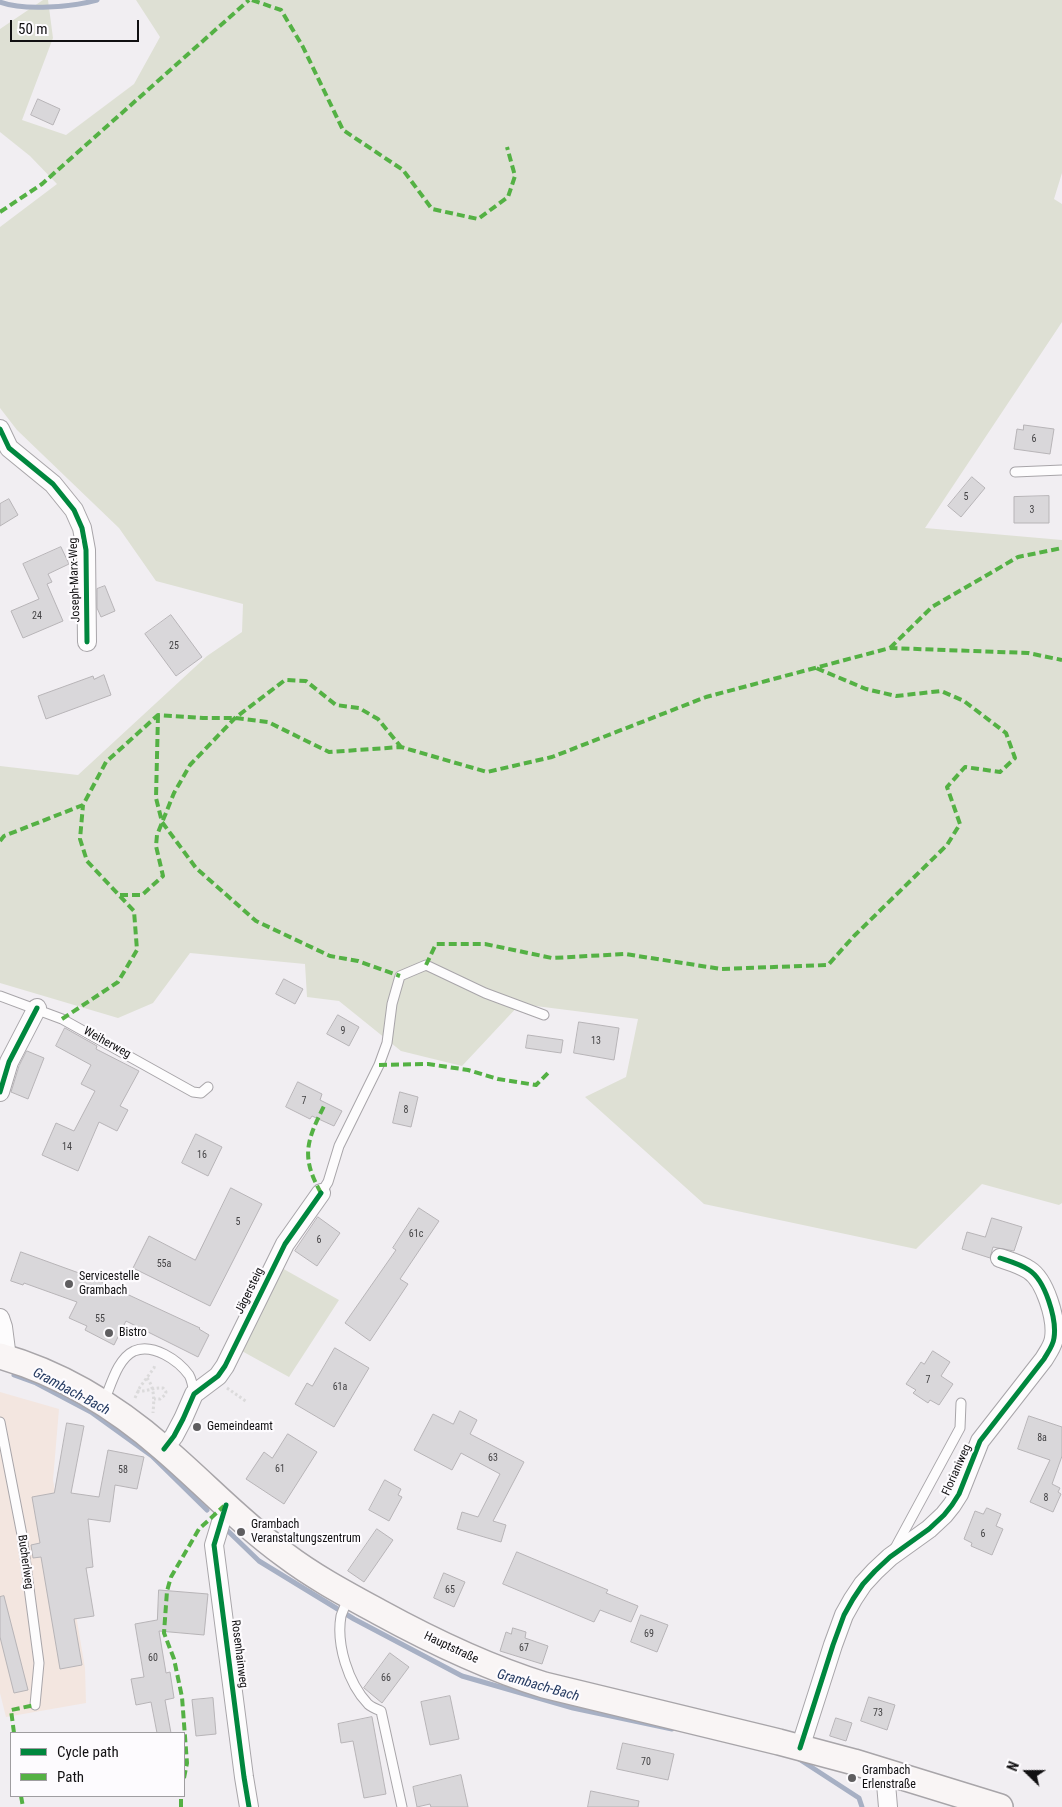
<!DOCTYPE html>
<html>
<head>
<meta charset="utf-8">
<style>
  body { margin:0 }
  #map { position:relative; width:1062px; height:1807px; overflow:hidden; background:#f1eef2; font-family:"Roboto Condensed",sans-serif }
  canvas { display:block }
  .legend { position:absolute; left:10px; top:1732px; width:175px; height:65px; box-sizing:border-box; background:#fdfbfe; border:1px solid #9f9da0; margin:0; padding:6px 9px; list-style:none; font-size:15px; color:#111012 }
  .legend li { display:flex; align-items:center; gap:10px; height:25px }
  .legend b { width:25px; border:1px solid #9f9da0 }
  .north { position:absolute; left:1002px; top:1747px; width:50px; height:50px; -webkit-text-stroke:4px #fdfbfe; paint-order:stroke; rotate:292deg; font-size:14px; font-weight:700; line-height:20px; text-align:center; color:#111012 }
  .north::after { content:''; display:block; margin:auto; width:18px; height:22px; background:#111012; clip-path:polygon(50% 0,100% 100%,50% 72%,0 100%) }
  .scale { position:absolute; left:10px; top:20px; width:129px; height:22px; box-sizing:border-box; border:2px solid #111012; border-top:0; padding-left:6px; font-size:15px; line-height:18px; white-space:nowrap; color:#111012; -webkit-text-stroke:4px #fdfbfe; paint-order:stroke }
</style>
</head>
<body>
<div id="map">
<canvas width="1062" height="1807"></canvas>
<ul class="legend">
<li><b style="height:6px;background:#00873e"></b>Cycle path</li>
<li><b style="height:6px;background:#54b144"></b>Path</li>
</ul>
<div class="north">N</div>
<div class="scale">50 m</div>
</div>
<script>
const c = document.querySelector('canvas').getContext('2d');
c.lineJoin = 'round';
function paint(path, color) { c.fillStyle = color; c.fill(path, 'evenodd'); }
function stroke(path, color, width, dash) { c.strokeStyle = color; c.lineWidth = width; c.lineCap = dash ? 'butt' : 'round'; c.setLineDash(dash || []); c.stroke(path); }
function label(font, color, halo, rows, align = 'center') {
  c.font = font + ' "Roboto Condensed",sans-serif'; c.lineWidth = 4.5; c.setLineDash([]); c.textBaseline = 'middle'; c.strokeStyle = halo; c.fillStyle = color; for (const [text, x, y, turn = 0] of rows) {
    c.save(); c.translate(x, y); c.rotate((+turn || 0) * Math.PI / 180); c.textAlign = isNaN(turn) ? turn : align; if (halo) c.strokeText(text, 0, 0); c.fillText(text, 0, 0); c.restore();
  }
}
const industrial = new Path2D(`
  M0 1392 59 1409 53 1480 85 1668 86 1703 6 1717 0 1693Z`);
const green = new Path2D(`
  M43 0H48L53 38 22 120 66 135 134 84 160 37 136 0H1062V173L1054 199 1062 204V322L925 528 1062 540V1203L1059 1205 982 1184 916 1249 704 1204 585 1097 626 1077 638 1019 520 1004 462 1066 401 1051 339 1001 307 997 305 964 190 953 153 1003 118 1018 0 983V766L78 775 207 656 242 632 243 604 156 581 119 528 17 430 0 408V227L57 184 30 156 0 132V29Z
  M280 1267 339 1300 289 1377 240 1350Z`);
const stream = new Path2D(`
  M0 2C24 11 72 7 97 0
  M14 1375 36 1383 91 1412 152 1456 207 1510
  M228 1531 259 1561 354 1619 462 1676 573 1708 672 1729
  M799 1759 859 1798 862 1807`);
const building = new Path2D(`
  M38 99 60 109 53 125 31 115Z
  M1024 425 1054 429 1050 454 1014 449 1017 429 1023 430Z
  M972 477 985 488 961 517 948 506Z
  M1049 496V523H1014V497Z
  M9 499 18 515 0 526V504Z
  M61 547 69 564 48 574 52 582 47 584 63 621 23 638 11 611 39 599 23 564Z
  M105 586 115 611 101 617 97 608V589Z
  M171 615 202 657 176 676 145 634Z
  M104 675 111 695 46 719 38 696 93 676 94 679Z
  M284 979 303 989 295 1004 276 994Z
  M338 1015 359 1027 349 1046 327 1034Z
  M579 1022 619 1028 614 1060 574 1053Z
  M65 1028 97 1046 96 1049 139 1071 120 1106 128 1110 117 1131 99 1122 78 1171 42 1155 56 1123 74 1131 95 1091 81 1084 91 1065 56 1046Z
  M528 1035 563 1040 561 1053 526 1048Z
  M27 1051 44 1058 28 1099 11 1092 19 1066Z
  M298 1082 322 1094 320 1100 342 1111 334 1126 312 1116 310 1119 286 1107Z
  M400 1092 418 1097 411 1127 393 1123Z
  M196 1134 222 1147 208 1176 182 1163Z
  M231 1188 262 1204 210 1306 133 1268 149 1236 195 1260Z
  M419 1208 439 1221 400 1279 408 1284 370 1341 345 1323 396 1250 393 1248Z
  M318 1217 340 1233 317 1266 295 1251Z
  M992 1218 1022 1227 1014 1251 993 1247 990 1258 962 1249 967 1232 985 1237Z
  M21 1252 90 1277 200 1328 199 1329 209 1335 198 1357 126 1321 114 1345 85 1330 87 1326 69 1318 77 1302 24 1283 23 1285 11 1281Z
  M335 1348 369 1368 334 1427 295 1404 307 1383 312 1386Z
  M933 1351 950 1362 941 1376 953 1384 939 1405 930 1400 928 1403 913 1393 916 1390 906 1384 921 1362 924 1364Z
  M460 1411 477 1420 470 1434 524 1462 493 1521 506 1525 501 1542 457 1529 462 1512 478 1517 500 1474 461 1453 452 1470 414 1450 433 1414 453 1424Z
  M1029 1416 1062 1427V1456L1052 1484 1060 1488 1058 1492 1061 1494 1053 1512 1030 1502 1050 1460 1018 1449Z
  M67 1423 84 1426 71 1493 99 1497 108 1450 144 1457 137 1489 115 1485 110 1522 88 1519 93 1567 86 1568 94 1616 74 1619 82 1665 60 1669 41 1557 33 1558 31 1545 40 1543 32 1497 54 1493Z
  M288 1434 317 1452 284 1504 246 1479 264 1452 272 1458Z
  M385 1480 401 1489 398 1495 402 1497 389 1521 369 1510Z
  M987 1508 1001 1514 996 1526 1003 1529 992 1555 971 1546 972 1543 964 1539 975 1511 983 1514Z
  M377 1529 393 1540 364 1582 348 1571Z
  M517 1552 608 1590 606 1593 638 1606 631 1622 600 1610 594 1622 503 1584Z
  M444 1573 465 1582 454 1607 434 1598Z
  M159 1590 208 1594 204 1635 159 1631 166 1673 170 1672 174 1698 165 1700 171 1733H157L151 1702 136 1705 131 1679 144 1677 135 1624 157 1620Z
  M4 1596 28 1690 14 1693 0 1637V1597Z
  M641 1615 668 1625 657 1652 631 1642Z
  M513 1628 526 1632 525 1638 548 1646 542 1664 500 1651 506 1632 511 1634Z
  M390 1653 409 1667 382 1703 364 1688Z
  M450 1696 459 1739 430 1745 421 1702Z
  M869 1697 895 1705 887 1730 861 1721Z
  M213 1698 216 1734 196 1736 192 1700Z
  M372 1717 386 1794 364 1798 353 1741 341 1743 338 1724Z
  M836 1718 852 1723 846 1741 830 1736Z
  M623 1743 674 1754 668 1780 617 1769Z
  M461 1775 468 1807H431L430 1804 417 1807 413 1787Z
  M591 1791 639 1801 638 1807H588Z`);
const path = new Path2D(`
  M147 1378C155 1388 154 1401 153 1413
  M227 1388 247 1402
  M137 1391C147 1392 154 1387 163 1388L166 1392 165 1395 160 1399H154
  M135 1398 140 1387 154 1368 155 1364`);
const service = new Path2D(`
  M1015 472 1062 470
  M0 996 62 1019 193 1092 201 1093 208 1087
  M321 1193 328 1182 339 1146 379 1065 387 1043 392 1004 400 976 426 965 485 993 544 1015
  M104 1401C111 1386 117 1359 134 1351 153 1343 178 1360 189 1375 192 1380 193 1387 194 1394
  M0 1422 22 1535 39 1663 35 1705
  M894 1550 960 1428 961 1403
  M348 1598C346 1604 343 1610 341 1616 336 1644 348 1683 368 1704 371 1707 376 1709 381 1711L402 1807`);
const minor = new Path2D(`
  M0 429 9 448 53 484 74 510 82 528 86 550 87 642
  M0 1092 9 1062 37 1008
  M0 1318 3 1327 7 1358
  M164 1449 174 1436 183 1419 194 1394 218 1376 225 1366 285 1244 321 1193
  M226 1505 214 1545 244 1777 249 1807
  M800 1748 833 1645 844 1615 853 1599 863 1584 875 1571 890 1557 929 1529 944 1515 952 1505 959 1494 980 1441 1044 1359C1048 1352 1053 1346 1054 1338 1057 1319 1045 1280 1029 1270 1020 1264 1009 1261 1000 1258
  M885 1772 888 1807`);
const secondary = new Path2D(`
  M0 1356C60 1373 116 1407 163 1448 204 1483 241 1523 285 1555 314 1577 346 1594 379 1612 432 1641 486 1667 544 1685L779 1742 854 1762 1000 1807`);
const quiet = new Path2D(`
  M252 0 281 10 303 47 343 130 403 170 432 209 478 219 508 197 515 176 507 147
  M0 212 42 184 249 0
  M890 648 932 607 1018 557 1062 548
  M158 715 156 798 162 822 196 868 256 921 330 956 358 961 400 976
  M0 841 4 836 83 805 106 762 158 715 203 718H235L268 722 329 752 401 747 487 772 552 757 706 697 890 648 1028 653 1062 660
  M120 895H142L163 876 156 846 157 835 174 793 190 765 235 718 285 680 306 681 336 705 359 708 378 719 401 747
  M426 965 436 944H485L552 958 625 954 721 969 828 965 854 936 947 845 960 824 947 787 965 767 1000 772 1015 758 1006 733 964 701 941 691 896 696 866 689 816 668
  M62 1019 118 982 137 950 134 911 87 861 80 839 83 805
  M379 1065 428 1064 468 1070 498 1079 536 1085 550 1071
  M321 1193C300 1156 307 1140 325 1104
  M14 1733 11 1710 35 1705
  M184 1778 187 1763 182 1697 174 1659 164 1633 167 1591 171 1577 199 1529 224 1506
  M21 1796 23 1807
  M181 1807V1796`);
const cycleway = new Path2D(`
  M0 429 9 448 53 484 74 510 82 528 86 550 87 642
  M0 1092 9 1062 37 1008
  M164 1449 174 1436 183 1419 194 1394 218 1376 225 1366 285 1244 321 1193
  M226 1505 214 1545 244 1777 249 1807
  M800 1748 833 1645 844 1615 853 1599 863 1584 875 1571 890 1557 929 1529 944 1515 952 1505 959 1494 980 1441 1044 1359C1048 1352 1053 1346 1054 1338 1057 1319 1045 1280 1029 1270 1020 1264 1009 1261 1000 1258`);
const markers = [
  [69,1284,5,"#5f5e60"],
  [109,1333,5,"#5f5e60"],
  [197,1427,5,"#5f5e60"],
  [241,1532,5,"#5f5e60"],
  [852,1778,5,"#5f5e60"]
];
const numberNames = [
  ["6",1034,439],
  ["5",966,497],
  ["3",1032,510],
  ["24",37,616],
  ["25",174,646],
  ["9",343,1031],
  ["13",596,1041],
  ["7",304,1101],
  ["8",406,1110],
  ["14",67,1147],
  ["16",202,1155],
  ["5",238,1222],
  ["61c",416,1234],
  ["6",319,1240],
  ["55a",164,1264],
  ["55",100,1319],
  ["7",928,1380],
  ["61a",340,1387],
  ["8a",1042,1438],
  ["63",493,1458],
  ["61",280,1469],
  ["58",123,1470],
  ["8",1046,1498],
  ["6",983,1534],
  ["65",450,1590],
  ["69",649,1634],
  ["67",524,1648],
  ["60",153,1658],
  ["66",386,1678],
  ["73",878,1713],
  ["70",646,1762]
];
const streetNames = [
  ["Joseph-Marx-Weg",75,580,-92],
  ["Weiherweg",107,1043,29],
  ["Jägersteig",250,1291,-64],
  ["Florianiweg",957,1470,-66],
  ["Bucherlweg",25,1562,82],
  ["Hauptstraße",451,1648,25],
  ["Rosenhainweg",239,1654,83]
];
const poiNames = [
  ["Servicestelle",79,1277],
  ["Grambach",79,1291],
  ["Bistro",119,1333],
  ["Gemeindeamt",207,1427],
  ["Grambach",251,1525],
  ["Veranstaltungszentrum",251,1539],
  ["Grambach",862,1771],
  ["Erlenstraße",862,1785]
];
const waterNames = [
  ["Grambach-Bach",71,1392,28],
  ["Grambach-Bach",538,1686,16]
];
paint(industrial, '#f3e6e0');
paint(green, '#dee0d4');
stroke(stream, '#a7b0c4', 5);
paint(building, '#d9d7da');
stroke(building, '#b7b4b7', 1);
stroke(service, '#a8a5a9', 11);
stroke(minor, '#a8a5a9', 20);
stroke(secondary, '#a8a5a9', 28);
stroke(path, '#dbdadb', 3, [2.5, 2.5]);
stroke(service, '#fdfcfd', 9);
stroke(minor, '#fdfcfd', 18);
stroke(secondary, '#f9f5f5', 25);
stroke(quiet, '#54b144', 4, [8, 4]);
stroke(cycleway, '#00873e', 5);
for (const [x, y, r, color] of markers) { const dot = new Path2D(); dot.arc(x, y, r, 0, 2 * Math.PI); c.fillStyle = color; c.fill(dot); stroke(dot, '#fdfbfe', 2); }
label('10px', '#444345', null, numberNames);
label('12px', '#111012', '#fdfbfe', streetNames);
label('12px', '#111012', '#fdfbfe', poiNames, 'left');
label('italic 14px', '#243a61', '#fdfbfe', waterNames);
</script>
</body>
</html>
